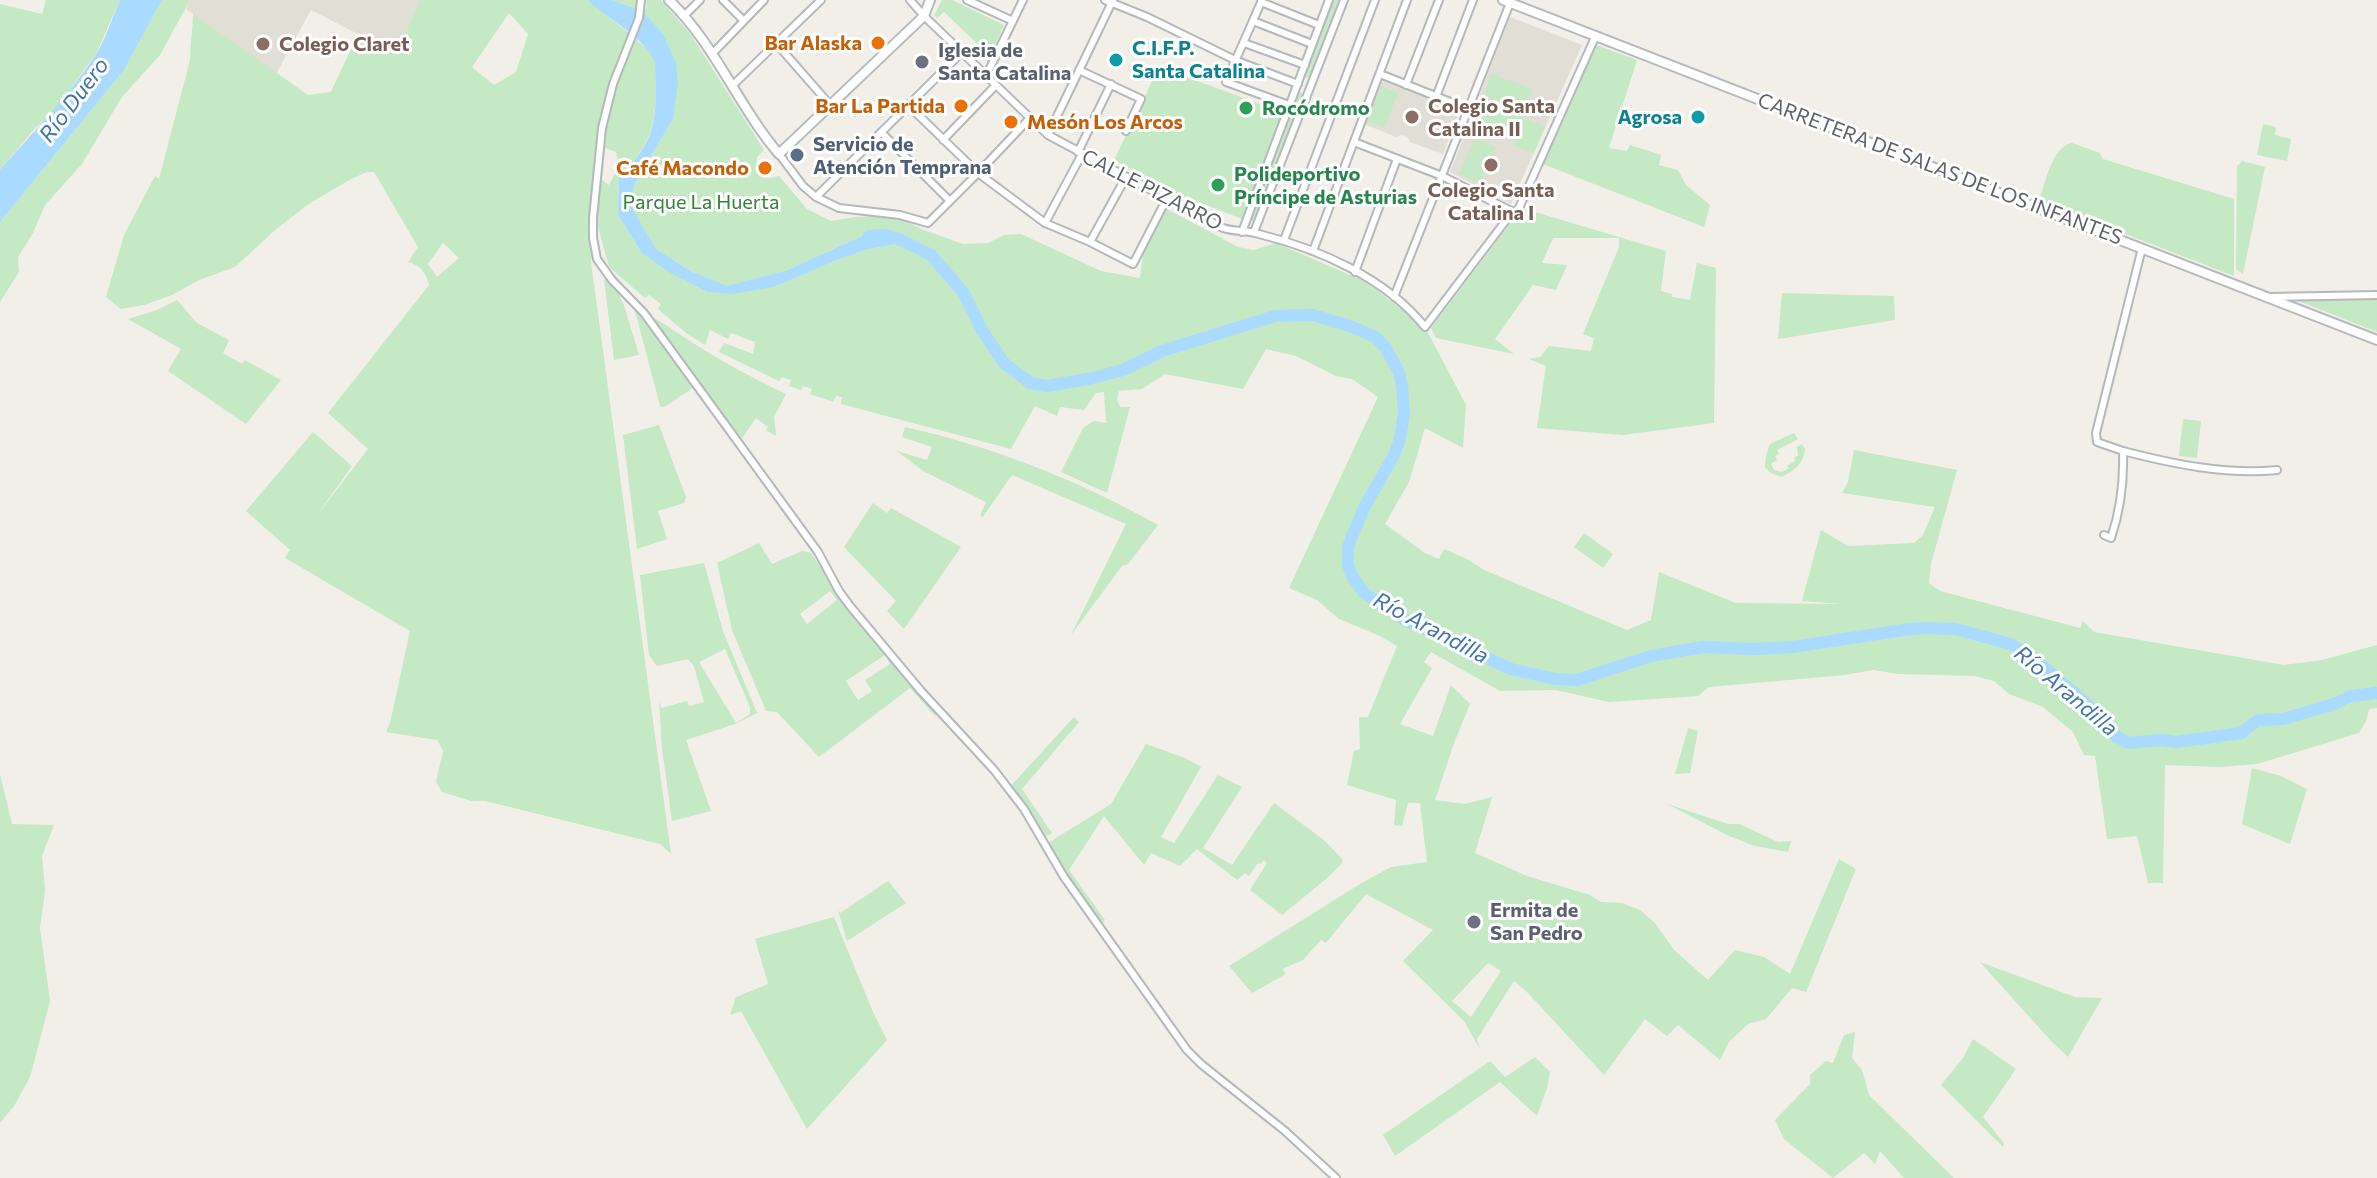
<!DOCTYPE html>
<html>
<head>
<meta charset="utf-8">
<style>
  body { margin:0 }
  canvas { display:block; background:#f1efe8 }
</style>
</head>
<body>
<canvas width="2377" height="1178"></canvas>
<script>
const c = document.querySelector('canvas').getContext('2d');
c.lineJoin = 'round';
function paint(path, color) { c.fillStyle = color; c.fill(path, 'evenodd'); }
function stroke(path, color, width, dash) { c.strokeStyle = color; c.lineWidth = width; c.lineCap = dash ? 'butt' : 'round'; c.setLineDash(dash || []); c.stroke(path); }
function label(font, color, halo, rows, align = 'center') {
  c.font = font + ' Commissioner,sans-serif'; c.lineWidth = 6; c.setLineDash([]); c.textBaseline = 'middle'; c.strokeStyle = halo; c.fillStyle = color; for (const [text, x, y, turn = 0] of rows) {
    c.save(); c.translate(x, y); c.rotate((+turn || 0) * Math.PI / 180); c.textAlign = isNaN(turn) ? turn : align; if (halo) c.strokeText(text, 0, 0); c.fillText(text, 0, 0); c.restore();
  }
}
const education = new Path2D(`
  M190 0H421L422 1 395 53 311 10 276 74 186 9Z
  M1510 17 1582 45 1511 204 1450 172Z
  M1385 81 1460 110 1443 154 1410 142 1408 137 1402 135 1396 137 1364 124 1379 83Z`);
const green = new Path2D(`
  M46 0H120L96 54 52 114 36 127 0 170V4L42 14Z
  M162 0H190L160 55 122 97 82 164 45 205 33 233 18 257 19 272 0 302V222L124 70Z
  M421 0H587L629 33 652 54 655 62C656 118 659 135 619 179L618 215 642 253 708 291 829 263 865 250 901 243 864 235 785 271 727 287 690 271 655 248 631 208 632 194 636 181 673 119 642 11 612 0H640L642 11 647 7 646 0H661L691 35 764 150 757 157 756 168 762 177 769 178 779 176 807 209 831 221 855 217 896 216 924 230 963 244 988 243 1004 235 1021 234 1101 271 1140 278 1144 244 1167 209 1238 247 1254 250 1276 243 1364 281 1425 327 1466 405 1463 448 1425 428 1409 482 1385 524 1425 553 1439 559 1444 549 1469 560 1484 570 1627 630 1651 620 1659 572 1736 603 1843 604 1802 601 1821 530 1848 546 1914 543 1923 535 1935 507 1842 493 1848 482 1854 450 1957 470 1931 564 1929 583 1940 591 2080 628 2083 621 2094 632 2284 665 2322 660 2377 645V708L2369 709 2366 721 2359 733 2257 764 2219 767 2165 765 2163 883H2148L2137 836 2107 839 2095 756 2084 755 2073 732 2043 707 2009 694 1994 681 1975 676 1898 674 1873 670 1845 675 1709 687 1698 696 1609 702 1556 690 1500 691 1431 652 1424 662 1432 668 1400 724 1433 736 1451 685 1470 704 1454 743 1435 800 1465 804 1492 797 1475 853 1527 876 1590 895 1601 902 1622 903 1640 910 1655 923 1674 950 1708 980 1735 950 1764 957 1790 974 1839 859 1856 869 1806 992 1792 988 1766 1019 1748 1024 1729 1042 1720 1060 1678 1025 1667 1036 1645 1019 1604 1075 1528 993 1514 981 1477 1039 1480 1049 1464 1021 1403 961 1433 930 1366 894 1326 943 1321 940 1303 960 1282 969 1286 974 1252 993 1229 966 1360 884 1391 867 1427 862 1420 803H1408L1402 826 1394 825 1396 800 1347 785 1354 751 1360 749 1359 717H1368L1397 646 1380 636 1339 619 1317 600 1289 588 1378 397 1352 379 1336 376 1296 356 1266 349 1243 389 1165 374 1142 389 1119 391 1117 399 1120 407H1130L1107 493 1061 472 1083 428 1094 421 1106 423 1104 392 1096 393 1084 410 1060 407 1057 416 1035 406 1011 449 841 404 842 397 836 396 833 402 810 394 812 389 803 386 801 390 789 386 791 380 782 377 779 381 719 352 724 343 753 354 755 342 731 333 728 339 710 330 705 345 686 333 658 309 661 304 649 295 645 298 609 267 598 227 599 202 591 262 671 854 660 844 485 801H471L442 792 436 782 443 751 437 740 386 732 390 723 410 631 285 558 290 550 246 511 313 432 352 466 315 518 368 449 328 413 429 285C426 272 421 266 408 262L418 247 374 172H367L351 179 310 203 275 230 235 267 199 280 172 295 144 305 121 309 106 297 124 235 155 176 159 179 190 60C190 44 193 29 193 14L308 95 331 92 358 34 396 53ZM509 13 528 34 516 72 494 85 472 67ZM605 148 616 152 619 166 609 185 602 180ZM443 243 459 258 437 277 428 264ZM1488 963 1501 971 1471 1017 1452 1001Z
  M942 0H952L1004 25 990 56 944 12 937 18 934 15Z
  M1333 0H1340L1310 77 1306 78 1304 75Z
  M1596 45 1637 60 1609 148 1627 151 1630 145 1661 155 1659 165 1678 170 1686 185 1710 205 1704 227 1543 164Z
  M1159 67 1282 112 1242 219 1178 194 1114 160Z
  M1492 74 1532 89 1524 111 1484 95Z
  M1381 86 1398 93 1384 128 1367 122Z
  M1301 92 1303 96 1256 220 1252 221 1250 218 1297 93Z
  M1483 98 1523 114 1515 134 1475 118Z
  M1525 118 1545 127 1534 154 1513 145Z
  M2263 124 2276 127 2275 135 2291 139 2287 161 2257 155Z
  M1475 138 1496 147 1480 183 1459 174Z
  M2072 143 2100 153 2103 159 2234 199V276L2045 203 2040 197C2047 179 2052 147 2072 143Z
  M2242 161 2265 167 2243 274 2236 269 2237 166Z
  M1525 209 1666 251 1661 291 1672 294V297L1690 300 1697 263 1716 268 1714 423 1623 435 1537 428 1546 366 1529 359 1540 357 1549 346 1591 351 1594 338 1583 334 1619 247V238H1553L1542 263 1567 265 1556 290 1533 285 1495 339 1514 354 1436 338 1431 328 1513 220Z
  M604 279 618 292 624 305 639 355 614 360Z
  M1782 293 1894 296 1895 320 1778 339Z
  M2377 297V332L2296 300 2299 299Z
  M177 300 197 323 229 340 223 353 242 364 245 360 281 380 246 424 168 371 181 349 128 319 157 310Z
  M634 307 693 388 664 407 660 406Z
  M644 313C660 320 673 330 687 339 719 360 752 378 786 394L774 417 776 436 766 430 768 427 756 418 738 444Z
  M2183 419 2201 421 2197 458 2179 456Z
  M659 425 686 497 684 503 658 511 667 539 637 549 623 435Z
  M905 427C994 447 1078 480 1158 525L1128 564 1122 566 1071 635 1126 524 1012 475 982 518 981 513 986 502 923 471 897 451 927 460 932 447 902 437Z
  M1794 433 1798 439 1777 450 1779 454 1775 456 1777 460 1771 464 1774 470 1782 472 1789 468 1787 466 1795 461 1794 458 1798 455 1797 447 1802 444 1805 449C1803 465 1795 469 1782 477L1771 473 1765 467 1766 455 1770 444Z
  M873 503 887 513 891 508 961 547 904 629 887 611 896 601 844 547Z
  M1584 533 1613 554 1603 568 1574 547Z
  M759 543 772 564 802 551 811 553 847 607 937 714 935 716 910 688 819 757 777 712 766 711 732 630 717 563ZM830 591 837 600 807 624 800 614ZM885 655 890 664 865 680 872 691 858 700 846 681Z
  M704 563 723 631 757 713 735 724 686 740 711 811 672 821 662 749 659 701 661 708 687 701 689 706 704 702 694 666 688 659 657 666 649 655 640 575ZM725 649 750 707V714L736 723 699 662Z
  M1074 717 1079 722 1022 789 1052 833 1045 837 1025 807 1008 789Z
  M1688 728 1698 731 1690 773 1675 774Z
  M1146 744 1185 758 1201 767 1161 837 1174 843 1218 775 1242 787 1203 848 1232 865 1274 803 1324 840 1343 860 1341 864 1326 879 1282 915 1250 890 1267 863 1264 860 1260 864 1258 863 1249 876 1245 873 1237 880 1197 849 1180 866 1151 853 1144 865 1104 816 1069 870 1105 920 1101 924 1066 875 1048 843 1111 804Z
  M2252 768 2281 776 2307 789 2290 844 2242 824Z
  M0 774 12 824 54 825 42 856 45 891 40 928 50 1001 30 1077 14 1106 0 1123Z
  M1667 804 1728 824H1739L1778 842 1791 841 1788 852 1755 846 1729 836Z
  M888 881 906 903 847 941 839 914 838 910 840 913Z
  M834 917 873 1012 887 1040 807 1129 741 1011 730 1015 736 997 768 984 755 939Z
  M1980 962 2075 997 2102 998 2068 1057 2051 1041Z
  M1855 1032 1852 1058 1862 1070 1869 1095 1954 1178H1904L1880 1151 1875 1164 1864 1153 1833 1178 1784 1139 1775 1120 1810 1084V1075L1826 1061 1833 1063 1844 1035Z
  M1973 1039 2016 1069 1983 1117 2004 1143 2003 1147 1941 1085 1963 1058Z
  M1535 1057 1550 1072 1547 1088 1537 1116 1500 1082 1395 1156 1383 1135 1490 1061 1505 1077Z`);
const water = new Path2D(`
  M120 0H162L124 70 0 222V170C32 133 67 98 95 56 106 39 112 18 120 0Z
  M587 0H612L642 11 663 34 676 63 678 84 673 119 636 181 632 194V208L655 248 690 271 727 286 785 271 864 235H885L901 240V243L865 250 829 263 773 287 731 294 708 292 669 272 642 253 618 215 619 178C660 136 656 118 655 62 645 38 607 18 587 0Z`);
const river = new Path2D(`
  M869 236 885 235 901 240 931 255 963 292 982 330 1004 363 1030 383 1047 386 1088 379 1123 370 1162 351 1275 316 1313 315 1350 326 1375 337 1385 347 1399 372 1402 386 1404 413 1400 439 1394 455 1364 508 1351 539 1348 547V565L1352 576 1364 593 1405 620 1511 669 1555 679 1577 680 1651 656 1702 647 1754 649 1793 647 1903 630 1925 628 1955 629 2011 644 2032 657 2085 702 2114 735 2128 743 2160 740 2177 742 2241 733 2258 720 2283 719 2334 704 2350 696 2377 693`);
const street = new Path2D(`
  M641 0 639 18 613 84 602 128 593 218V238L597 259 612 280 644 313 818 552 839 591 850 606 921 691 994 770 1024 809 1064 877 1187 1050 1201 1064 1285 1131 1336 1178
  M723 0 743 20
  M910 0 924 16 1048 135 1223 228C1235 232 1247 230 1259 234 1319 249 1386 278 1425 327L1507 219 1519 208 1596 35
  M967 0 1013 21
  M1105 0 1147 17 1237 61 1298 84
  M1262 0 1226 82 1289 105
  M1261 2 1319 25
  M685 15 700 0
  M1253 21 1312 44
  M776 43 831 106
  M1244 43 1305 65
  M712 54 764 0
  M1079 70 1141 99 1126 131
  M1380 74 1468 109
  M986 76 1023 0
  M1406 85 1439 0
  M732 86 821 0
  M1436 97 1473 0
  M908 105 978 173 1029 119
  M881 132 950 201
  M1048 135 1113 0
  M943 140 995 86
  M1354 142 1442 176 1513 212
  M1078 152 1111 84
  M779 154 803 186 816 197 839 208 900 215 928 223 978 173 1045 223 1090 242 1133 264 1167 198
  M816 197 962 52
  M1045 223 1082 154
  M1242 232 1329 0
  M1254 232 1344 0
  M1284 240 1375 0
  M1090 242 1126 177
  M1313 251 1407 0
  M1355 272 1397 159
  M1394 297 1510 3
  M2269 297 2377 295
  M2123 451C2173 464 2226 475 2277 470
  M2104 535 2111 538C2121 509 2124 481 2123 451L2097 442 2096 433 2142 248`);
const secondary = new Path2D(`
  M669 0C715 44 738 106 779 154L924 16 930 0
  M1503 0 2377 340`);
const markers = [
  [878,43,8,"#e8710a"],
  [263,44,8,"#8d6e63"],
  [1116,60,8,"#0f9aa8"],
  [922,62,8,"#6b7280"],
  [961,106,8,"#e8710a"],
  [1246,108,8,"#2e9e5b"],
  [1412,117,8,"#8d6e63"],
  [1698,117,8,"#0f9aa8"],
  [1011,122,8,"#e8710a"],
  [797,155,8,"#5c6f8a"],
  [1491,165,8,"#8d6e63"],
  [765,168,8,"#e8710a"],
  [1218,185,8,"#2e9e5b"],
  [1474,922,8,"#6b7280"]
];
const foodNames = [
  ["Bar Alaska",862,43],
  ["Bar La Partida",945,106],
  ["Mesón Los Arcos",1027,122,"left"],
  ["Café Macondo",749,168]
];
const educationNames = [
  ["Colegio Claret",279,44],
  ["Colegio Santa",1428,106],
  ["Catalina II",1428,129],
  ["Colegio Santa",1491,190,"center"],
  ["Catalina I",1491,213,"center"]
];
const cultureNames = [
  ["C.I.F.P.",1132,48],
  ["Santa Catalina",1132,71],
  ["Agrosa",1682,117,"right"]
];
const worshipNames = [
  ["Iglesia de",938,50],
  ["Santa Catalina",938,73],
  ["Ermita de",1490,910],
  ["San Pedro",1490,933]
];
const leisureNames = [
  ["Rocódromo",1262,108],
  ["Polideportivo",1234,174],
  ["Príncipe de Asturias",1234,197]
];
const serviceNames = [
  ["Servicio de",813,144],
  ["Atención Temprana",813,167]
];
const streetNames = [
  ["CARRETERA DE SALAS DE LOS INFANTES",1940,169,21],
  ["CALLE PIZARRO",1152,190,27]
];
const parkNames = [
  ["Parque La Huerta",701,202]
];
const waterNames = [
  ["Río Duero",74,100,-53],
  ["Río Arandilla",1431,628,28],
  ["Río Arandilla",2066,691,40]
];
paint(education, '#e1ded6');
paint(green, '#c5e8c5');
paint(water, '#aadaff');
stroke(river, '#aadaff', 12);
stroke(street, '#b5b8bc', 10);
stroke(secondary, '#b6babf', 12);
stroke(street, '#fff', 6);
stroke(secondary, '#fff', 8);
for (const [x, y, r, color] of markers) { const dot = new Path2D(); dot.arc(x, y, r, 0, 2 * Math.PI); c.fillStyle = color; c.fill(dot); stroke(dot, '#fff', 3); }
label('bold 20px', '#c56008', '#fff', foodNames, 'right');
label('bold 20px', '#785e54', '#fff', educationNames, 'left');
label('bold 20px', '#0d838f', '#fff', cultureNames, 'left');
label('bold 20px', '#5b616d', '#fff', worshipNames, 'left');
label('bold 20px', '#27864d', '#fff', leisureNames, 'left');
label('bold 20px', '#4e5e75', '#fff', serviceNames, 'left');
label('20px', '#5f6368', '#fff', streetNames);
label('20px', '#348238', '#fff', parkNames);
label('italic 22px', '#4174aa', '#fff', waterNames);
</script>
</body>
</html>
